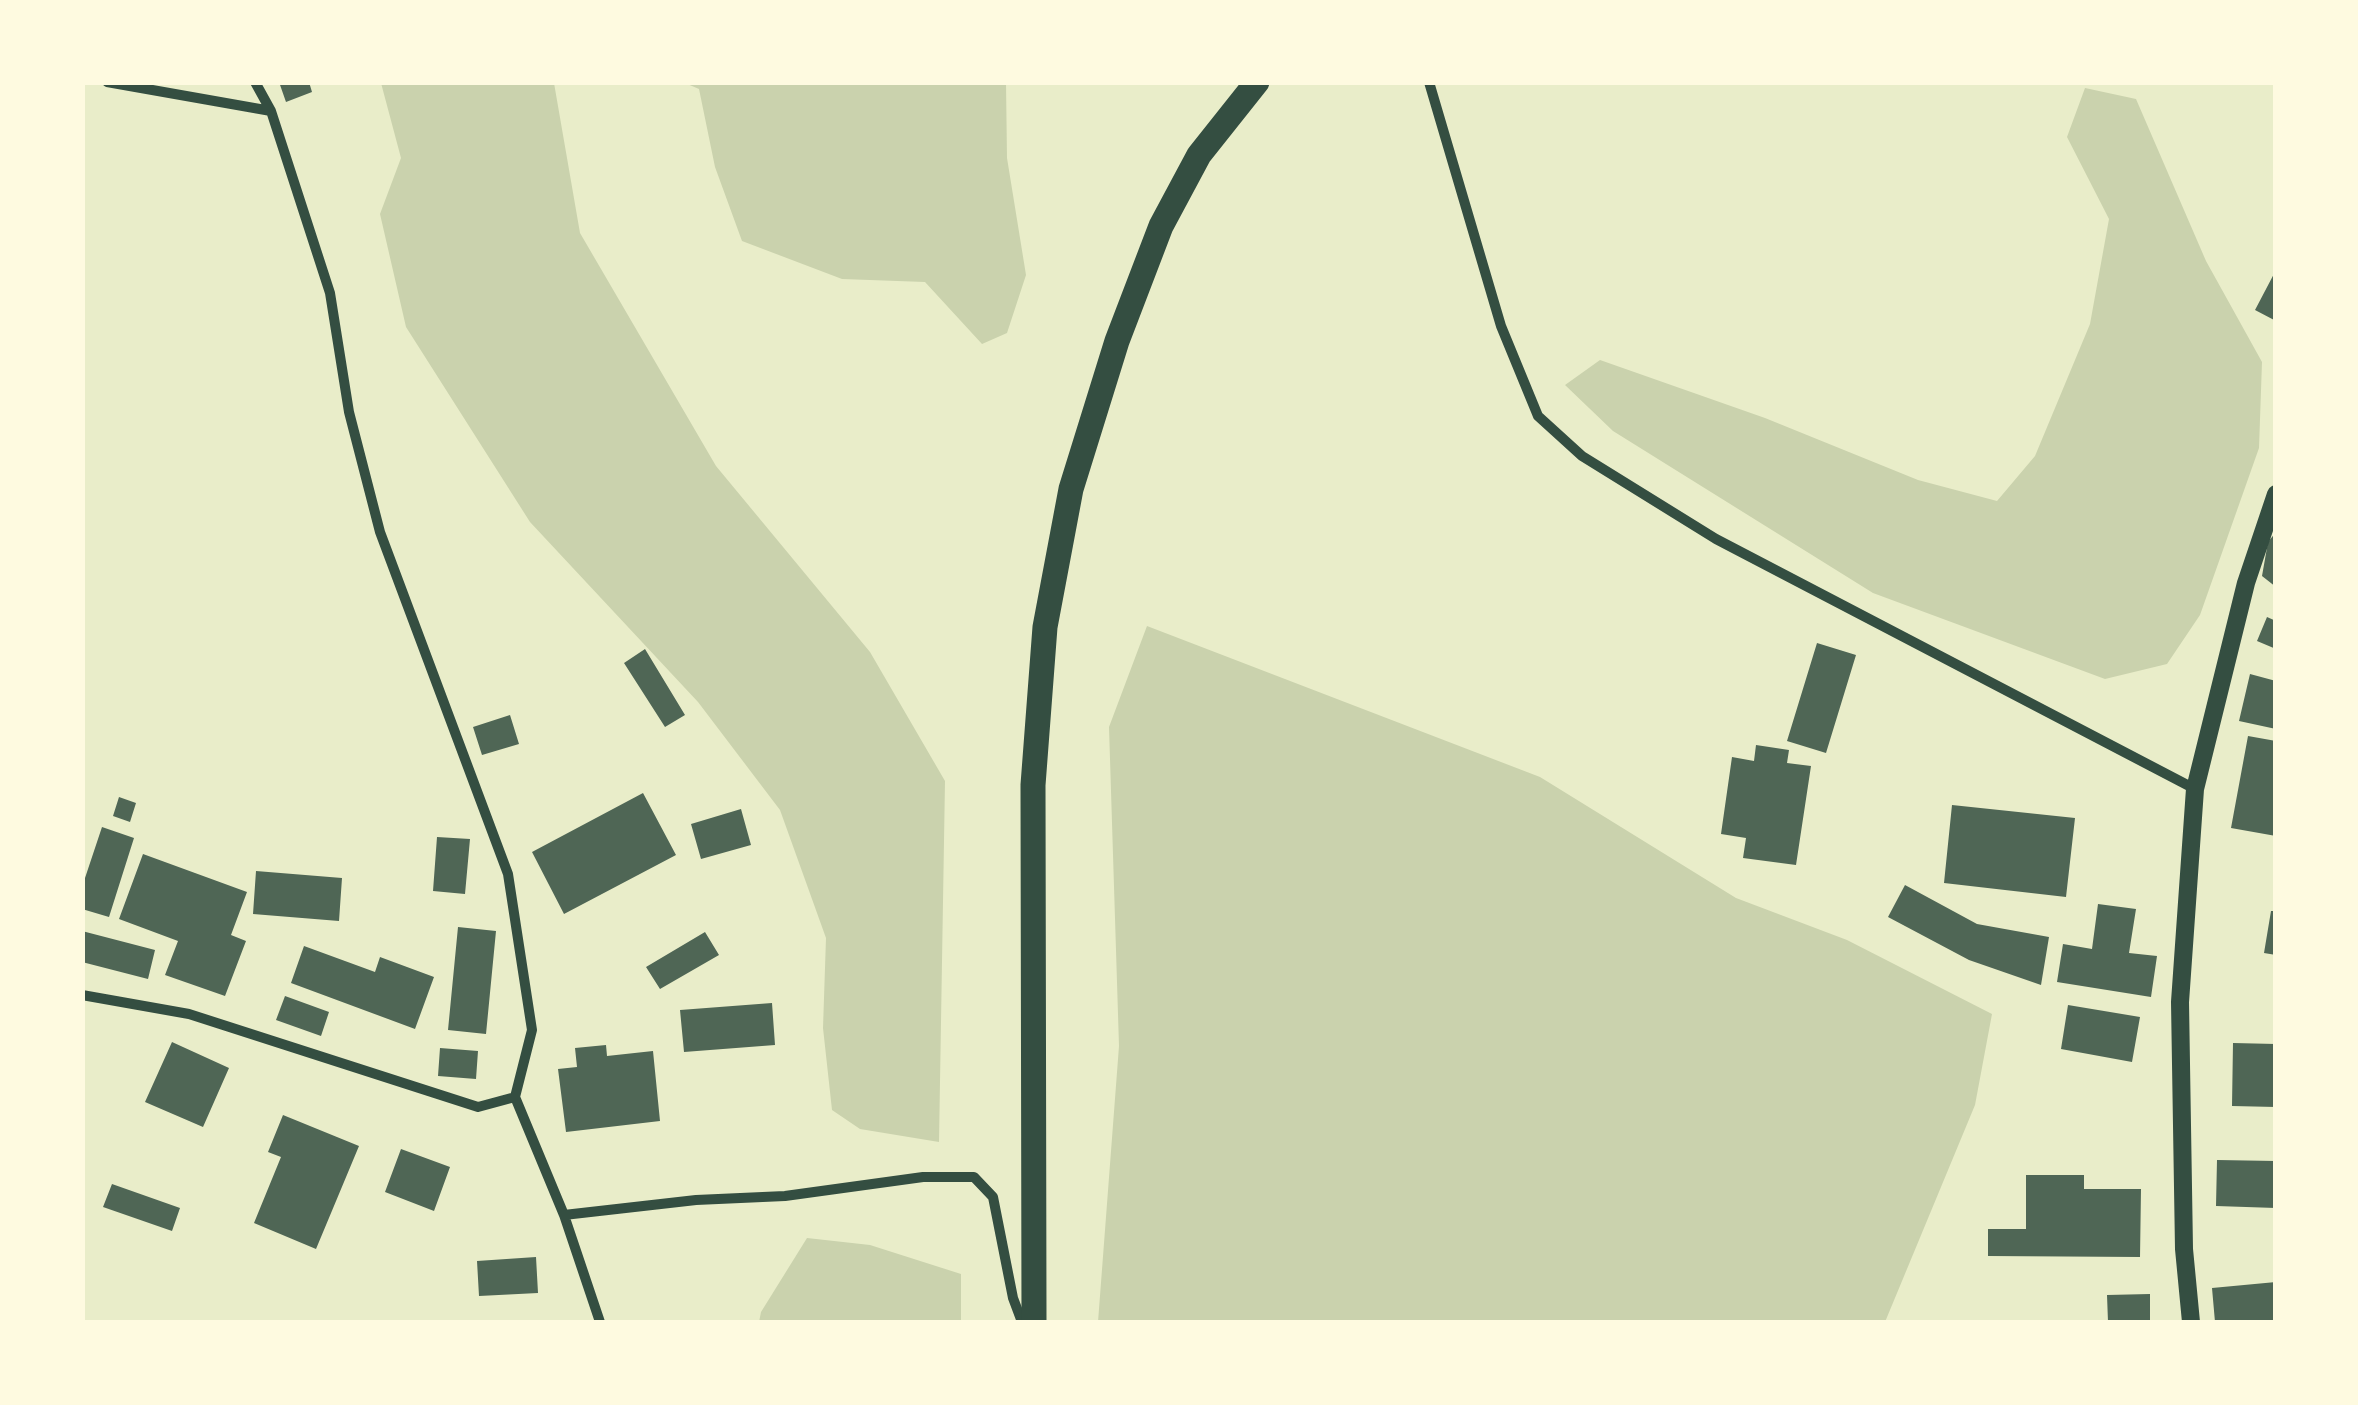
<!DOCTYPE html>
<html>
<head>
<meta charset="utf-8">
<style>
  body { margin:0 }
  #map { position:relative; width:2358px; height:1405px; overflow:hidden; background:#e9edc9; font-family:Commissioner,sans-serif }
  canvas { display:block }
  .frame { position:absolute; inset:0; border:85px solid #fefae0; pointer-events:none }
</style>
</head>
<body>
<div id="map">
<canvas width="2358" height="1405"></canvas>
<div class="frame"></div>
</div>
<script>
const c = document.querySelector('canvas').getContext('2d');
c.lineJoin = 'round';
function paint(path, color) { c.fillStyle = color; c.fill(path, 'evenodd'); }
function stroke(path, color, width, dash) { c.strokeStyle = color; c.lineWidth = width; c.lineCap = dash ? 'butt' : 'round'; c.setLineDash(dash || []); c.stroke(path); }
const green = new Path2D(`
  M381 83H554L580 233 716 466 870 652 945 781 939 1142 860 1129 832 1110 823 1028 826 938 780 810 698 702 530 522 406 327 380 214 401 158Z
  M685 83H1006L1007 158 1026 275 1007 333 982 344 925 282 842 279 742 241 715 167 699 89Z
  M2085 88 2136 99 2206 261 2262 362 2259 448 2200 615 2167 664 2105 679 1873 593 1613 431 1565 385 1600 360 1765 418 1918 480 1997 501 2035 456 2090 324 2109 219 2067 137Z
  M1147 626 1540 777 1736 898 1847 940 1992 1014 1975 1105 1885 1322H1098L1119 1046 1109 727Z
  M807 1238 870 1245 961 1274V1322H759L761 1312Z`);
const building = new Path2D(`
  M279 82H309L312 92 286 102Z
  M2276 270V321L2255 310Z
  M2276 532V587L2262 576 2268 542Z
  M2267 617 2276 621V649L2257 641Z
  M1817 643 1856 655 1826 753 1787 741Z
  M645 649 685 715 665 727 624 663Z
  M2250 674 2276 681V729L2239 721Z
  M510 715 519 744 482 755 473 727Z
  M2248 736 2276 741V836L2231 828Z
  M1756 745 1789 750 1787 763 1811 766 1796 865 1743 858 1746 838 1721 834 1732 757 1754 761Z
  M643 793 676 855 564 914 532 852Z
  M119 797 136 803 130 822 113 816Z
  M1952 805 2075 818 2066 897 1944 883Z
  M741 809 751 845 701 859 691 824Z
  M102 827 134 838 109 917 82 909V887Z
  M437 837 470 839 465 894 433 891Z
  M143 854 247 892 231 935 246 941 225 996 165 975 178 941 119 919Z
  M256 871 342 878 339 921 253 914Z
  M1905 885 1977 924 2049 937 2041 985 1969 960 1888 917Z
  M2098 904 2136 909 2129 953 2157 956 2151 997 2057 982 2063 944 2092 949Z
  M2271 911H2276V955L2264 953Z
  M458 927 496 931 486 1034 448 1030Z
  M82 931 155 950 148 979 82 962Z
  M705 932 719 955 660 989 646 967Z
  M304 946 375 972 380 957 434 977 415 1029 291 983Z
  M285 996 329 1012 321 1036 276 1020Z
  M772 1003 775 1045 684 1052 680 1010Z
  M2068 1005 2140 1017 2132 1062 2061 1049Z
  M172 1042 229 1068 203 1127 145 1102Z
  M2233 1043 2276 1044V1107L2232 1106Z
  M606 1045 607 1056 653 1051 660 1121 566 1132 558 1069 577 1067 575 1048Z
  M440 1048 478 1051 476 1079 438 1076Z
  M283 1115 359 1146 316 1249 254 1223 281 1157 268 1152Z
  M401 1149 450 1167 434 1211 385 1192Z
  M2217 1160 2276 1161V1208L2216 1206Z
  M2026 1175H2084V1189H2141L2140 1257 1988 1256V1229H2026Z
  M112 1184 180 1208 172 1231 103 1207Z
  M536 1257 538 1293 479 1296 477 1261Z
  M2276 1282V1322H2215L2212 1288Z
  M2150 1294V1322H2108L2107 1295Z`);
const minor = new Path2D(`
  M107 82 271 111
  M255 82 271 111 330 293 349 412 380 532 508 874 532 1030 515 1097 564 1215 600 1322
  M1429 82 1501 326 1538 416 1582 456 1716 539 2195 789
  M82 995 189 1014 478 1107 515 1097
  M564 1215 696 1200 785 1196 923 1177H974L993 1197 1013 1298 1022 1322`);
const tertiary = new Path2D(`
  M2191 1322 2184 1249 2180 1002 2195 789 2246 583 2276 494`);
const primary = new Path2D(`
  M1034 1322 1033 785 1045 627 1071 489 1117 341 1161 226 1199 155 1257 82`);
paint(green, '#cad2ad');
paint(building, '#4f6655');
stroke(minor, '#344e41', 10);
stroke(tertiary, '#344e41', 18);
stroke(primary, '#344e41', 25);
</script>
</body>
</html>
